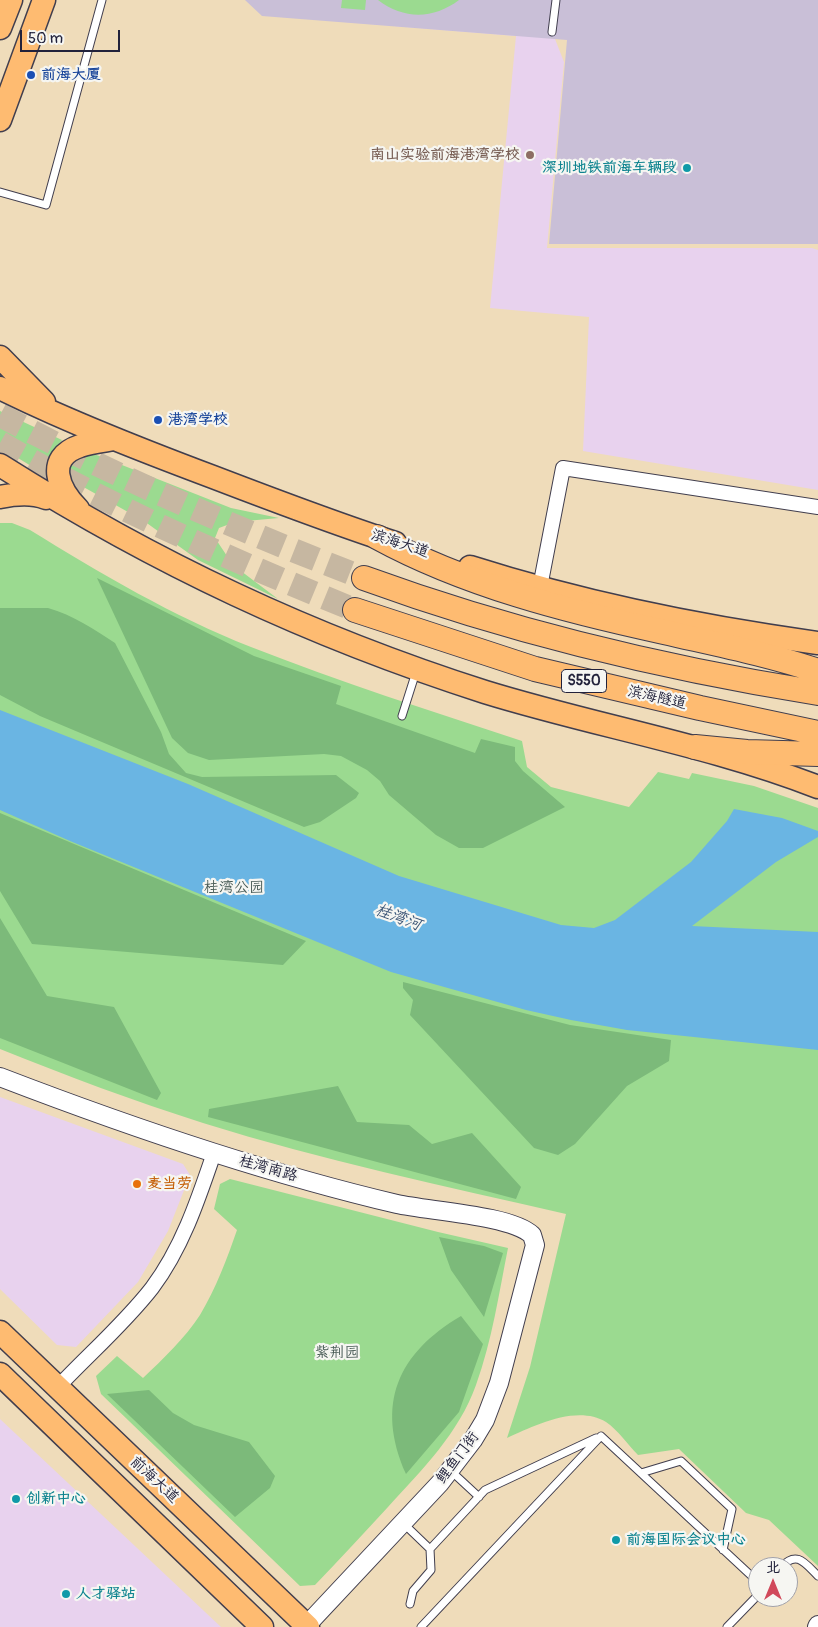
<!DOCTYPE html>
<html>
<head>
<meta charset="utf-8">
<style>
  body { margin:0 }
  #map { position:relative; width:818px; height:1627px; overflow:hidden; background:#efdcba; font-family:Pangolin,"LXGW WenKai TC",sans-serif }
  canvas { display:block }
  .north { position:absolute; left:748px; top:1557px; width:50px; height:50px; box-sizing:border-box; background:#f6f6f2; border:1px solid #a1a1a9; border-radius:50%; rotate:0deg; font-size:14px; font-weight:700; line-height:20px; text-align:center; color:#22223b }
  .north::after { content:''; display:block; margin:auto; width:18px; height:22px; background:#d1495b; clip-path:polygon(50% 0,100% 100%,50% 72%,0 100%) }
  .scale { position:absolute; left:20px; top:30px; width:100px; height:22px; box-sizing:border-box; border:2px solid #22223b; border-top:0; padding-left:6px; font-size:15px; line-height:18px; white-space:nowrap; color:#22223b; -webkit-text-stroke:4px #f6f6f2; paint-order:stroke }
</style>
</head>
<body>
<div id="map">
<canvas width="818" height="1627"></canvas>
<div class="north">北</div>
<div class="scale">50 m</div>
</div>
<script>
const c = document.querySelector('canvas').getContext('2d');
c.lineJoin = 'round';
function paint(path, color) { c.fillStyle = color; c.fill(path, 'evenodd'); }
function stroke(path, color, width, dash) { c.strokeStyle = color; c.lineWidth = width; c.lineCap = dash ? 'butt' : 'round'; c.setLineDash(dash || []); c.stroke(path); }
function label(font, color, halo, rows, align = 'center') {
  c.font = font + ' Pangolin,"LXGW WenKai TC",sans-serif'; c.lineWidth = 4.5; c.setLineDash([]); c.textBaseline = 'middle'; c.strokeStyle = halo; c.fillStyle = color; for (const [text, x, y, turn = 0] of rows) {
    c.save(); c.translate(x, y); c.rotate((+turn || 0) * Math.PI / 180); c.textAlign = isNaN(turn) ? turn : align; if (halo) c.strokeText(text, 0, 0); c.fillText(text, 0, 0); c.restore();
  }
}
const built = new Path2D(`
  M334 0 555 39 564 62 547 248H812L818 250V490L583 451 589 317 490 308 516 36 333 21Z
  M0 1097 183 1164 190 1175 168 1231 138 1282 76 1347 57 1345 0 1289Z
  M0 1419 221 1627H0Z`);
const industrial = new Path2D(`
  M245 0H818V244H549L567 40 262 16Z`);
const green = new Path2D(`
  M342 0H366L365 10 341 8Z
  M378 0H459C434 19 404 20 378 0Z
  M0 411 62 440 49 457V477L0 447Z
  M89 452 231 508 279 518 235 522 219 528 215 538 233 565 278 599 198 560 144 521 71 480 63 460Z
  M0 523H12L30 530C100 573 174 617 251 647 340 682 431 711 522 741L527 767 551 787 629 807 658 772 689 779 692 773 754 786 818 808V1566L769 1520 746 1513 679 1449 638 1455C628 1445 618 1430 606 1422 577 1404 533 1426 507 1438L530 1367 566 1214C444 1186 322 1160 203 1123 134 1101 67 1076 0 1049Z
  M230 1179 438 1232 508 1248C499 1293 492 1341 476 1385 459 1433 422 1470 388 1507 364 1533 340 1559 315 1585L300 1586 101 1394 96 1376 117 1356 143 1378C163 1359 185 1338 200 1315 216 1288 227 1259 237 1230L214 1209 220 1184Z`);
const forest = new Path2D(`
  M97 578 254 656 341 686 336 704 475 753 481 739 515 747V761L523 771 565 807 483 848H459L436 835 389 795 380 781 367 770 341 756 324 754 209 760 188 753 172 738Z
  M48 608C73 615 95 630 115 643L161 732 169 754 186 773 202 777 336 775 359 793 356 798 320 822 304 827 40 716 0 695V608Z
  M0 813 306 941 283 965 32 944 0 891Z
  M0 918 47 996 114 1007 161 1093 157 1100 0 1038Z
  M403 982 570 1025 671 1040 669 1061 627 1086 575 1144 558 1155 534 1148 410 1015 413 1000 403 988Z
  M338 1086 357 1122 409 1125 432 1144 472 1133 521 1187 516 1199 208 1117 209 1109Z
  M439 1237 484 1246 503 1253 484 1317 451 1270Z
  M461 1316 483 1344 459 1412 406 1474C375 1404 398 1353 461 1316Z
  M149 1390 173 1413 194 1425 249 1442 275 1476 270 1488 235 1517 107 1394Z`);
const water = new Path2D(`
  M0 710 188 784 399 876 561 925 594 928 615 920 691 862 727 821 734 809 782 818 818 831V837L776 862 692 926 818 932V1050L627 1030 571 1020 526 1010 391 972 70 841 0 810Z`);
const trunkTunnel = new Path2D(`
  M0 415C118 478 239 530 364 578
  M0 443C114 509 234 561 355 610`);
const service = new Path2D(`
  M552 32 556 0
  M0 192 46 205 102 0
  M402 716 416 672
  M451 1471 479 1497
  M641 1473 681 1461 732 1509 723 1550
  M403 1523 430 1549 431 1570 413 1591 410 1604
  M430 1549 485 1490 596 1438
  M781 1567C797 1550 805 1563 818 1576
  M421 1627 601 1436 758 1582
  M727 1627 758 1595`);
const minor = new Path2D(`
  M540 587 563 468 818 507
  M57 1388C88 1355 124 1324 152 1288 182 1248 198 1200 214 1153`);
const tertiary = new Path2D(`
  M0 1077C130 1127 261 1172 397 1204 428 1211 511 1215 532 1235L535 1245 499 1383 485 1420 473 1440 440 1483 305 1627
  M817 1627 818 1625`);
const primary = new Path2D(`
  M0 28 11 0
  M0 120 44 0
  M0 357 44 402
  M0 388C69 422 141 450 213 477 273 500 333 523 395 543
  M0 465C155 563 310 636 485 692 595 726 710 745 818 787
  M0 497C15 494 31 492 46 498
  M78 509C59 490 44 458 80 446 91 442 103 441 115 439
  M470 567C583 603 701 627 818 643
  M0 1332 308 1627
  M0 1374 262 1627`);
const trunk = new Path2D(`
  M377 537C465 585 567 611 664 632 716 644 767 654 818 671
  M364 578C512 632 663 668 818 693
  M355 610 535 669 700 708 818 733
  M695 747 747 752 818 754`);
const markers = [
  [31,75,5,"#1a4fb4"],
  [530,155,5,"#8d6e63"],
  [687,168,5,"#0f9aa8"],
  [158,420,5,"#1a4fb4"],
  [137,1184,5,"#e8710a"],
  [16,1499,5,"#0f9aa8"],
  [616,1540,5,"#0f9aa8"],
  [66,1594,5,"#0f9aa8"]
];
const shields = [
  [584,681,45]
];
const shieldNames = [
  ["S550",584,681]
];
const transitNames = [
  ["前海大厦",41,75],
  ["港湾学校",168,420]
];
const educationNames = [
  ["南山实验前海港湾学校",520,155]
];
const cultureNames = [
  ["深圳地铁前海车辆段",677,168,"right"],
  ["创新中心",26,1499],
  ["前海国际会议中心",626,1540],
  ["人才驿站",76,1594]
];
const streetNames = [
  ["滨海大道",400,544,18],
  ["滨海隧道",657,698,13],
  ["桂湾南路",268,1169,16],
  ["鲤鱼门街",458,1458,-53],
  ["前海大道",154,1480,43]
];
const parkNames = [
  ["桂湾公园",234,888],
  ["紫荆园",337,1353]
];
const foodNames = [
  ["麦当劳",147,1184]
];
const waterNames = [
  ["桂湾河",398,918,21]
];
paint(built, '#e8d2ee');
paint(industrial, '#c9bfd7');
paint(green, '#9bda90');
paint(forest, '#7cba7a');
paint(water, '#6ab5e3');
stroke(trunkTunnel, '#c6b7a1', 24, [24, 12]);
stroke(service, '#413e4e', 9);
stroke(minor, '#413e4e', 16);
stroke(tertiary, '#413e4e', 20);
stroke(primary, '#413e4e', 25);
stroke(trunk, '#413e4e', 26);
stroke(service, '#fff', 7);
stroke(minor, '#fff', 14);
stroke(tertiary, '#fff', 18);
stroke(primary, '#febb71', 22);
stroke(trunk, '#febb71', 24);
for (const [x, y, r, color] of markers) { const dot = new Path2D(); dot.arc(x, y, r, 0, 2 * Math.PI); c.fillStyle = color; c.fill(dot); stroke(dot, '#f6f6f2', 2); }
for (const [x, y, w] of shields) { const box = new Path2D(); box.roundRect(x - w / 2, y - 11.5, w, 23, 4); c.fillStyle = '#f6f6f2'; c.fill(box); stroke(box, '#22223b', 1); }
label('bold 14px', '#22223b', null, shieldNames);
label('bold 15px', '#164399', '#f6f6f2', transitNames, 'left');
label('bold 15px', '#785e54', '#f6f6f2', educationNames, 'right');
label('bold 15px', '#0d838f', '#f6f6f2', cultureNames, 'left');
label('15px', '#22223b', '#f6f6f2', streetNames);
label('15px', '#465954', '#f6f6f2', parkNames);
label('bold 15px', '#c56008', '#f6f6f2', foodNames, 'left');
label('italic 16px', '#3b5576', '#f6f6f2', waterNames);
</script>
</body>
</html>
